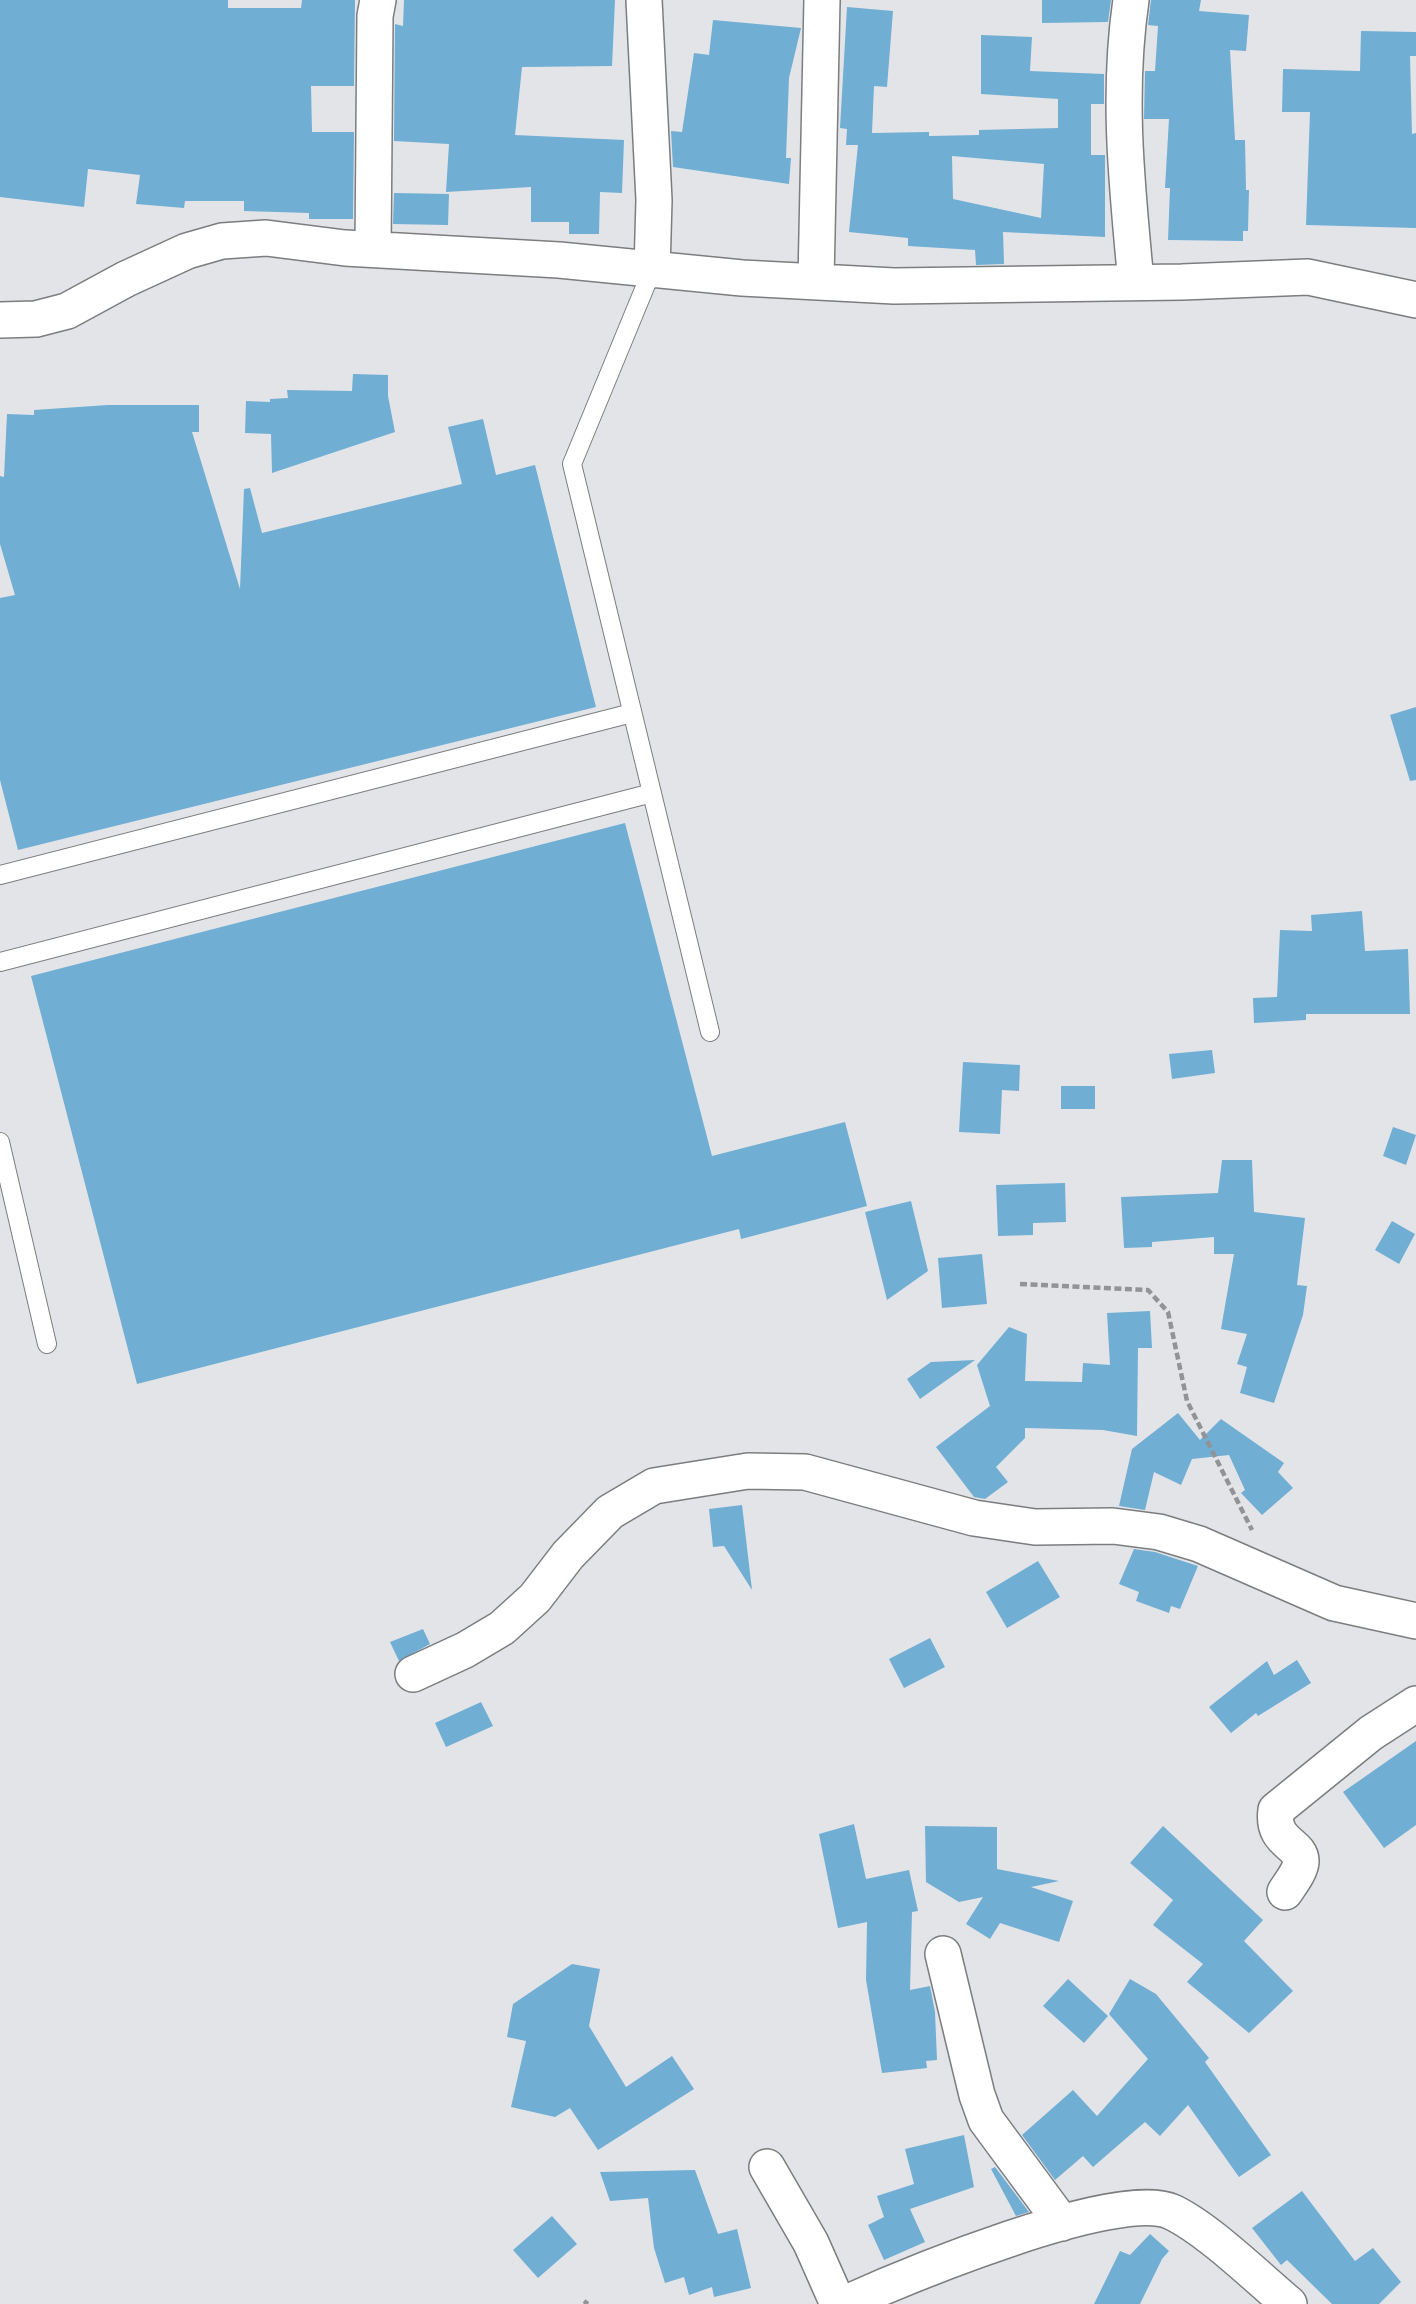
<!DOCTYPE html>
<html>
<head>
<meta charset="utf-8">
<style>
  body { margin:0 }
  canvas { display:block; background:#e3e4e7 }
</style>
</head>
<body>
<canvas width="1416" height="2304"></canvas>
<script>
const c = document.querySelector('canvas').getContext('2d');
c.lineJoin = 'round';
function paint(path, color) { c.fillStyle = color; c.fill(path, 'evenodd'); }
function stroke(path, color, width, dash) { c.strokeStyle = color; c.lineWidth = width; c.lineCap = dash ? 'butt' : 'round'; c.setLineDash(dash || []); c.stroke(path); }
const building = new Path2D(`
  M0 0H228V8H301L302 0H355L354 86H311L312 132H354L353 219H309V213L244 211V201H185L184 208 136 204 140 175 88 169 84 207 0 197Z
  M404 0H615L612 66 522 67 515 135 624 140 622 193 600 192 599 234H569V222H531V187L446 192 449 144 394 141 395 24 403 26Z
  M1042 0H1111L1108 22 1042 23Z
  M1151 0H1201L1199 11 1249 15 1246 51 1230 50 1235 140H1245L1246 190H1249L1248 231H1243V241L1168 240 1170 188H1165L1169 119H1144L1145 71H1155L1158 26 1148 25Z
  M847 7 893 11 887 87 874 86 872 133 929 132V136L979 135V130L1058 128V99L981 94V35L1032 37 1030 71 1104 74V104H1091V155H1105V237L1003 232 1004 264 976 265 975 250 908 246V238L849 232 858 145H846L847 129 840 128ZM952 156 1044 164 1041 218 953 199Z
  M713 20 801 28 789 78 786 158H791L789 184 673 167 671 131 682 132 694 53 709 55Z
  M1361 31 1416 32V56H1410L1412 134 1416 133V228L1306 225 1310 112H1282L1283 69 1360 71Z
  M394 193 449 194 448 225 393 224Z
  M353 374 388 375V396L395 432 272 473 271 434 245 433 246 401 270 402V399L288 398 287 390 352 391Z
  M108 405H199V432H192L240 589 244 489 250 488 262 533 462 484 448 427 483 419 496 475 535 465 596 707 18 850 0 780V598L15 595 0 544V476L4 477 7 414 34 415V410Z
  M1416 707V780L1410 781 1390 715Z
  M625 823 712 1156 845 1122 867 1206 741 1239 739 1229 137 1384 31 976Z
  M1362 911 1365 951 1408 949 1410 1014H1306V1020L1254 1023 1253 998 1277 997 1280 930 1312 931 1311 915Z
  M1212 1050 1215 1073 1172 1079 1169 1054Z
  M963 1062 1020 1065 1019 1091 1002 1090 1000 1134 959 1132Z
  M1061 1086H1095V1109H1061Z
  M1393 1127 1416 1135 1406 1165 1383 1156Z
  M1222 1160H1252L1254 1212 1305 1218 1297 1285 1307 1286 1303 1315 1274 1403 1240 1393 1247 1367 1237 1364 1247 1334 1221 1329 1234 1254H1214V1237L1152 1242V1247L1124 1248 1121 1197 1218 1193Z
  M1065 1183 1066 1222 1033 1223V1235L998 1236 996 1185Z
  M911 1201 928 1271 887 1300 865 1212Z
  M1392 1221 1415 1234 1399 1264 1375 1250Z
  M982 1254 987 1304 942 1308 938 1258Z
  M1150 1311 1152 1348H1138L1137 1436 1103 1430 1025 1428V1438L996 1467 1008 1482 985 1499 974 1497 936 1447 990 1406 977 1365 1009 1327 1027 1334 1025 1381 1082 1382 1083 1363 1110 1365 1107 1313Z
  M975 1360 920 1399 907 1379 931 1362Z
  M1178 1413 1200 1440 1221 1419 1284 1463 1278 1472 1293 1488 1262 1515 1241 1493 1245 1490 1229 1455 1192 1459 1181 1485 1154 1472 1145 1510 1119 1506 1132 1449Z
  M742 1505 752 1590 724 1546 713 1547 709 1509Z
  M1134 1549 1155 1552 1198 1566 1180 1609 1171 1606 1169 1613 1136 1601 1139 1592 1119 1584Z
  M1038 1561 1060 1597 1007 1628 986 1592Z
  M423 1629 430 1644 399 1661 390 1642Z
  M930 1638 945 1667 904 1688 889 1659Z
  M1297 1660 1311 1683 1258 1716 1256 1713 1231 1733 1209 1707 1267 1661 1274 1675Z
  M481 1702 493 1726 446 1747 435 1723Z
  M1416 1741V1825L1384 1848 1343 1792Z
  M854 1824 866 1879 909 1870 918 1911 912 1912 910 1990 930 1986 935 2012 937 2060 926 2061 927 2068 882 2073 866 1980 867 1922 838 1928 819 1834Z
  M925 1826 997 1827V1869L1059 1881 1031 1887 1073 1901 1059 1942 1000 1923 990 1939 966 1924 983 1897 959 1902 926 1882Z
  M1163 1826 1263 1920 1244 1941 1293 1991 1249 2033 1187 1982 1203 1964 1153 1925 1173 1900 1130 1863Z
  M572 1964 600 1969 589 2026 626 2087 672 2056 694 2089 598 2150 570 2108 555 2117 511 2107 526 2041 507 2037 513 2004Z
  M1068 1979 1108 2016 1084 2043 1043 2006Z
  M1130 1979 1156 1994 1209 2058 1205 2062 1271 2155 1239 2177 1188 2105 1160 2136 1145 2122 1093 2167 1083 2156 1055 2180 1022 2135 1073 2090 1097 2116 1148 2059 1109 2014Z
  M964 2135 974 2187 910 2209 925 2242 884 2260 868 2225 884 2217 877 2196 914 2184 905 2149Z
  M995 2167 1029 2212 1016 2216 991 2169Z
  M695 2170 718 2234 737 2229 751 2288 714 2297 712 2287 689 2295 684 2277 665 2283 654 2248 648 2198 610 2201 600 2172Z
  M1302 2191 1355 2261 1373 2248 1401 2282 1379 2304H1332L1287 2260 1281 2265 1252 2228Z
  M552 2216 577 2244 538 2278 513 2250Z
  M1150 2234 1169 2251 1162 2259 1140 2304H1094L1120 2251 1130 2255Z`);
const path = new Path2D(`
  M1020 1284 1148 1290 1168 1312 1187 1401 1252 1530
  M584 2301 588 2304`);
const service = new Path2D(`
  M652 270 572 464 710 1032
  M0 875 632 713
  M0 962 652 793
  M0 1142 47 1344`);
const minor = new Path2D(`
  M644 0 654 200 652 270
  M1131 0C1117 95 1127 187 1136 282
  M373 249 375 16 378 0
  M816 280 822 0
  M0 320 36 319 67 311 126 279 187 251 222 241 266 238 345 248 559 260 742 278 894 286 1182 282 1308 277 1416 300
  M413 1674 465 1650 502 1628 535 1598 568 1555 610 1512 654 1486 748 1471 805 1472 974 1518 1035 1527 1113 1526 1159 1532 1199 1544 1334 1603 1416 1621
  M1285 1892C1290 1884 1300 1872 1301 1862 1302 1843 1271 1844 1276 1810L1371 1733 1416 1704
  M943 1954 977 2095 986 2120 1062 2223
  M767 2167 811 2243 838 2304
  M844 2304C902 2278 1118 2187 1172 2212 1208 2229 1258 2278 1289 2304`);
paint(building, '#70aed4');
stroke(service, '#7b7d7f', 20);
stroke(minor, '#7b7d7f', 38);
stroke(path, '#929395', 4.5, [7, 3.5]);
stroke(service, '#fff', 18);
stroke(minor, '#fff', 35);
</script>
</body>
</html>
